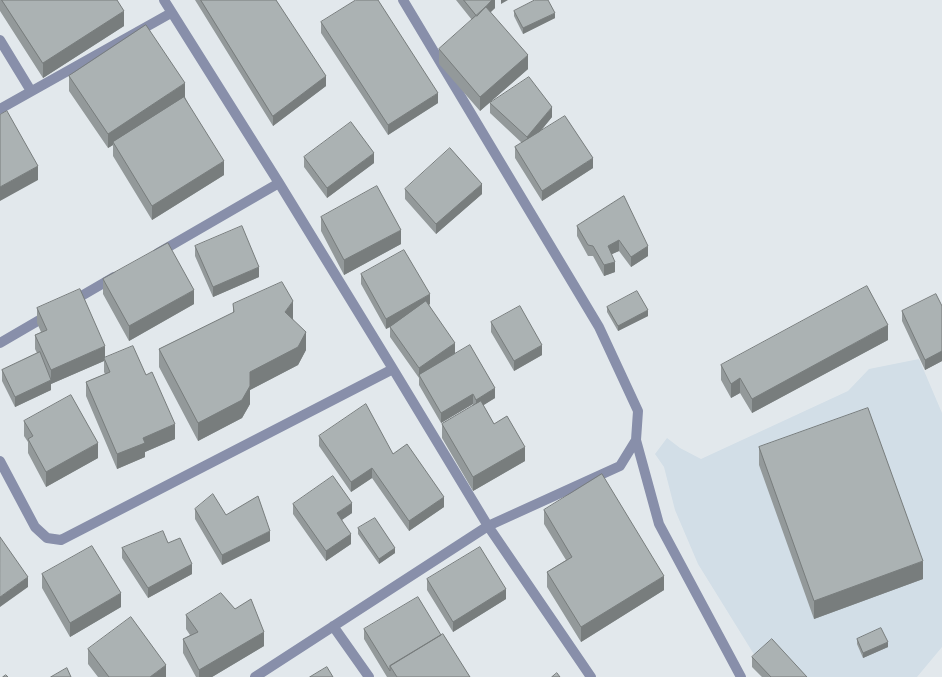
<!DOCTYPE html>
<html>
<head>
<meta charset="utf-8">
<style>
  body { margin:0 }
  canvas { display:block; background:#e2e8ec }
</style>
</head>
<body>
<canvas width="942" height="677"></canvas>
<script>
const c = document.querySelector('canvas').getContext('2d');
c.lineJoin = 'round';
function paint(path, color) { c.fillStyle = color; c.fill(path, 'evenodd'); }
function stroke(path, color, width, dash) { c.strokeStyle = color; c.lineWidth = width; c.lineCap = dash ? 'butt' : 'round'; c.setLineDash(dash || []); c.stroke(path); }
const built = new Path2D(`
  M919 359 942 413V647L917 677H768L698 564 675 510 664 467 655 454 667 438 680 448 701 459 848 391 869 369Z`);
const minor = new Path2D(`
  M164 0 279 183 393 369 488 526 591 677
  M0 40 31 91
  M0 109 171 13
  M158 253 279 183
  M71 302 114 277
  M0 343 48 315
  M636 440 659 524 741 677
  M0 461 35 527 47 538 61 540 393 369
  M333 626 369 677
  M255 677 488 526 620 466 636 440 638 411 599 327 403 0`);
const wall = new Path2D(`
  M0 0H117L124 26 43 78 0 11Z
  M195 0H276L326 86 273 126Z
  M456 0H495V8L490 12 528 69 480 111 439 64V49L472 20Z
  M514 11 555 18 523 34 514 16Z
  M321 22 438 103 388 135 321 33Z
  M69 76 185 97 224 175 152 220 113 156V145L108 148 69 91Z
  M490 103 552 117 540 132 593 168 542 201 515 158V147L522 143 490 113Z
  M304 157 374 163 327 198 304 167Z
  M405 189 482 194 436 234 405 199Z
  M624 196 648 256 631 267 619 251 611 254 615 272 604 276 593 256H588L577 236V226Z
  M321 217 401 244 344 275 321 231Z
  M195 246 259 277 213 297 195 256Z
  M361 274 430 304 429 305 455 353 495 398 483 405 494 424 525 461 473 491 442 438V424L473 406V404L441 423 419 385V378L390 337V327L386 329 361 284Z
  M103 279 194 304 129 341 103 294Z
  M233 304 293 319 306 350 298 365 250 390V404L242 418 198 441 159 367V349L233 313Z
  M942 306V361L925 370 902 321V311Z
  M607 307 648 316 618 331 607 312Z
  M37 308 105 358 146 375 175 439 145 452V457L117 469 86 396V382L105 374 104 372V361L51 384V390L15 407 2 381V370L37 353 35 349V335L41 332 37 323Z
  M491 322 542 355 514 371 491 332Z
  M888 340 752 413 740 393 731 398 721 380V365Z
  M24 421 98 458 46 487 28 453V442L24 436Z
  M319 436 393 454 444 507 409 531 372 478 351 492 319 446Z
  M759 447 923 579 814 619 759 465Z
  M293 504 352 513 342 520 351 544 326 561 293 514Z
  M195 509 226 515 270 541 222 565 195 519Z
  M544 510 664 590 581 642 547 587V572L566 560 544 524Z
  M358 528 395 553 379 564 358 534Z
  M168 543 192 574 148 598 122 558V548Z
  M42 574 121 607 70 637 42 588Z
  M427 579 506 599 453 632 427 590Z
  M235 609 264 646 212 677H196L183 653V639L190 635 186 629V615Z
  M364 629 441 635 470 677H387L364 639Z
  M857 639 888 647 863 658 857 644Z
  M88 649 166 677H98L88 664Z
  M752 657 807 677H762L752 667Z`);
const shadedWall = new Path2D(`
  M492 0H495V8L477 26V16Z
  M501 0H508L501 4Z
  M124 11V26L43 78V63Z
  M555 13V18L523 34V28Z
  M528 55V69L480 111V97Z
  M326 76V86L273 126V116Z
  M185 83V97L114 144 113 142V145L108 148V134Z
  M438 93V103L388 135V125Z
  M552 107V117L527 147V137Z
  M374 153V163L327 198V188Z
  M593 158V168L542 201V191Z
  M224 161V175L152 220V206Z
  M38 166V180L0 201V187Z
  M482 184V194L436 234V224Z
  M401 230V244L344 275V260Z
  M619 240V251L608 256V246Z
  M648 246V256L631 267V257Z
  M615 262V272L604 276V265Z
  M259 267V277L213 297V287Z
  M194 290V304L129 341V326Z
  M430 294V304L386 329V319Z
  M293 301V319L285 330V312Z
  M648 310V316L618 331V326Z
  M888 325V340L752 413V399Z
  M306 332V350L298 365 250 390V404L242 418 198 441V423L250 372Z
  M455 343V353L419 375V378V368Z
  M542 345V355L514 371V361Z
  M105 346V359L104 358V361L51 384V390L15 407V397L51 380V370Z
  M942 351V361L925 370V360Z
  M740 378V393L731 398V384Z
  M495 388V398L476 410V400Z
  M473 394V404L441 423V413Z
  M175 424V439L145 452V457L117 469V454L143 438Z
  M98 443V458L46 487V472Z
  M525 447V461L473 491V477Z
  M372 468V478L351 492V482Z
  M444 497V507L409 531V521Z
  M352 503V513L337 523V513Z
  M270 531V541L222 565V555Z
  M351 534V544L326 561V551Z
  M395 548V553L379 564V559Z
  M923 561V579L814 619V601Z
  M192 564V574L148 598V588Z
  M664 576V590L581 642V627Z
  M28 577V587L0 607V597Z
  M506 589V599L453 632V622Z
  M121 593V607L70 637V623Z
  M264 632V646L212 677H199V670Z
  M888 642V647L863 658V653Z
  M166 665V677H150Z`);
const building = new Path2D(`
  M2 0H117L124 11 43 63Z
  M201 0H276L326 76 273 116Z
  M356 0H378L438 93 388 125 321 22Z
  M464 0H492L477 16Z
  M535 0H548L555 13 523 28 514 11Z
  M486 7 528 55 480 97 439 49Z
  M146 25 185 83 108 134 69 76Z
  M529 77 552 107 527 137 490 103Z
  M184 97 224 161 152 206 113 142Z
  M7 111 38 166 0 187V115Z
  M565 116 593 158 542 191 515 147Z
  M351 122 374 153 327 188 304 157Z
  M450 148 482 184 436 224 405 189Z
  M377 186 401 230 344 260 321 217Z
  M624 196 648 246 631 257 619 240 608 246 615 262 604 265 593 246 588 245 577 226Z
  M242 226 259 267 213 287 195 246Z
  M168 243 194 290 129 326 103 279Z
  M404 250 430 294 386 319 361 274Z
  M282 282 293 301 285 312 306 332 298 347 250 372V386L242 400 198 423 159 349 234 312 233 304Z
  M867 286 888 325 752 399 740 378 731 384 721 365Z
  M80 289 105 346 51 370 35 335 47 330 37 308Z
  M637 291 648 310 618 326 607 307Z
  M936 294 942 306V351L925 360 902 311Z
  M426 301 455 343 419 368 390 327Z
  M520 306 542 345 514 361 491 322Z
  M470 345 495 388 476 400 473 394 441 413 419 375Z
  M133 346 146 375 152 372 175 424 143 438 145 443 117 454 86 382 110 372 104 358Z
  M40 352 51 380 15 397 2 370Z
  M71 395 98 443 46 472 28 439 33 436 24 421Z
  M481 401 494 424 507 416 525 447 473 477 442 424Z
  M366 404 393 454 407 444 444 497 409 521 372 468 351 482 319 436Z
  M868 408 923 561 814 601 759 447Z
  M602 474 664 576 581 627 547 572 572 557 544 510Z
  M333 476 352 503 337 513 351 534 326 551 293 504Z
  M213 494 226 515 258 496 270 531 222 555 195 509Z
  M375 518 395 548 379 559 358 528Z
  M163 531 168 543 180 538 192 564 148 588 122 548Z
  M0 537 28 577 0 597Z
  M92 546 121 593 70 623 42 574Z
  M480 547 506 589 453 622 427 579Z
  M221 593 235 609 251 599 264 632 199 670 183 639 198 632 186 615Z
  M418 597 441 635 390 666V671L364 629Z
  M131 617 166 665 150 677H109L88 649Z
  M881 628 888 642 863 653 857 639Z
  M443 634 470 677H397L390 666Z
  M772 639 807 677H771L752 657Z
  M327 667 333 677H310Z
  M67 668 71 677H51Z
  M557 673 560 677H552Z
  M6 675 8 677H3Z`);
paint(built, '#d2dee7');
stroke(minor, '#888faa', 10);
paint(wall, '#93999a');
paint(shadedWall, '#787d7d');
paint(building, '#abb2b3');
stroke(building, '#787d7d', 1);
</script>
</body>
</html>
